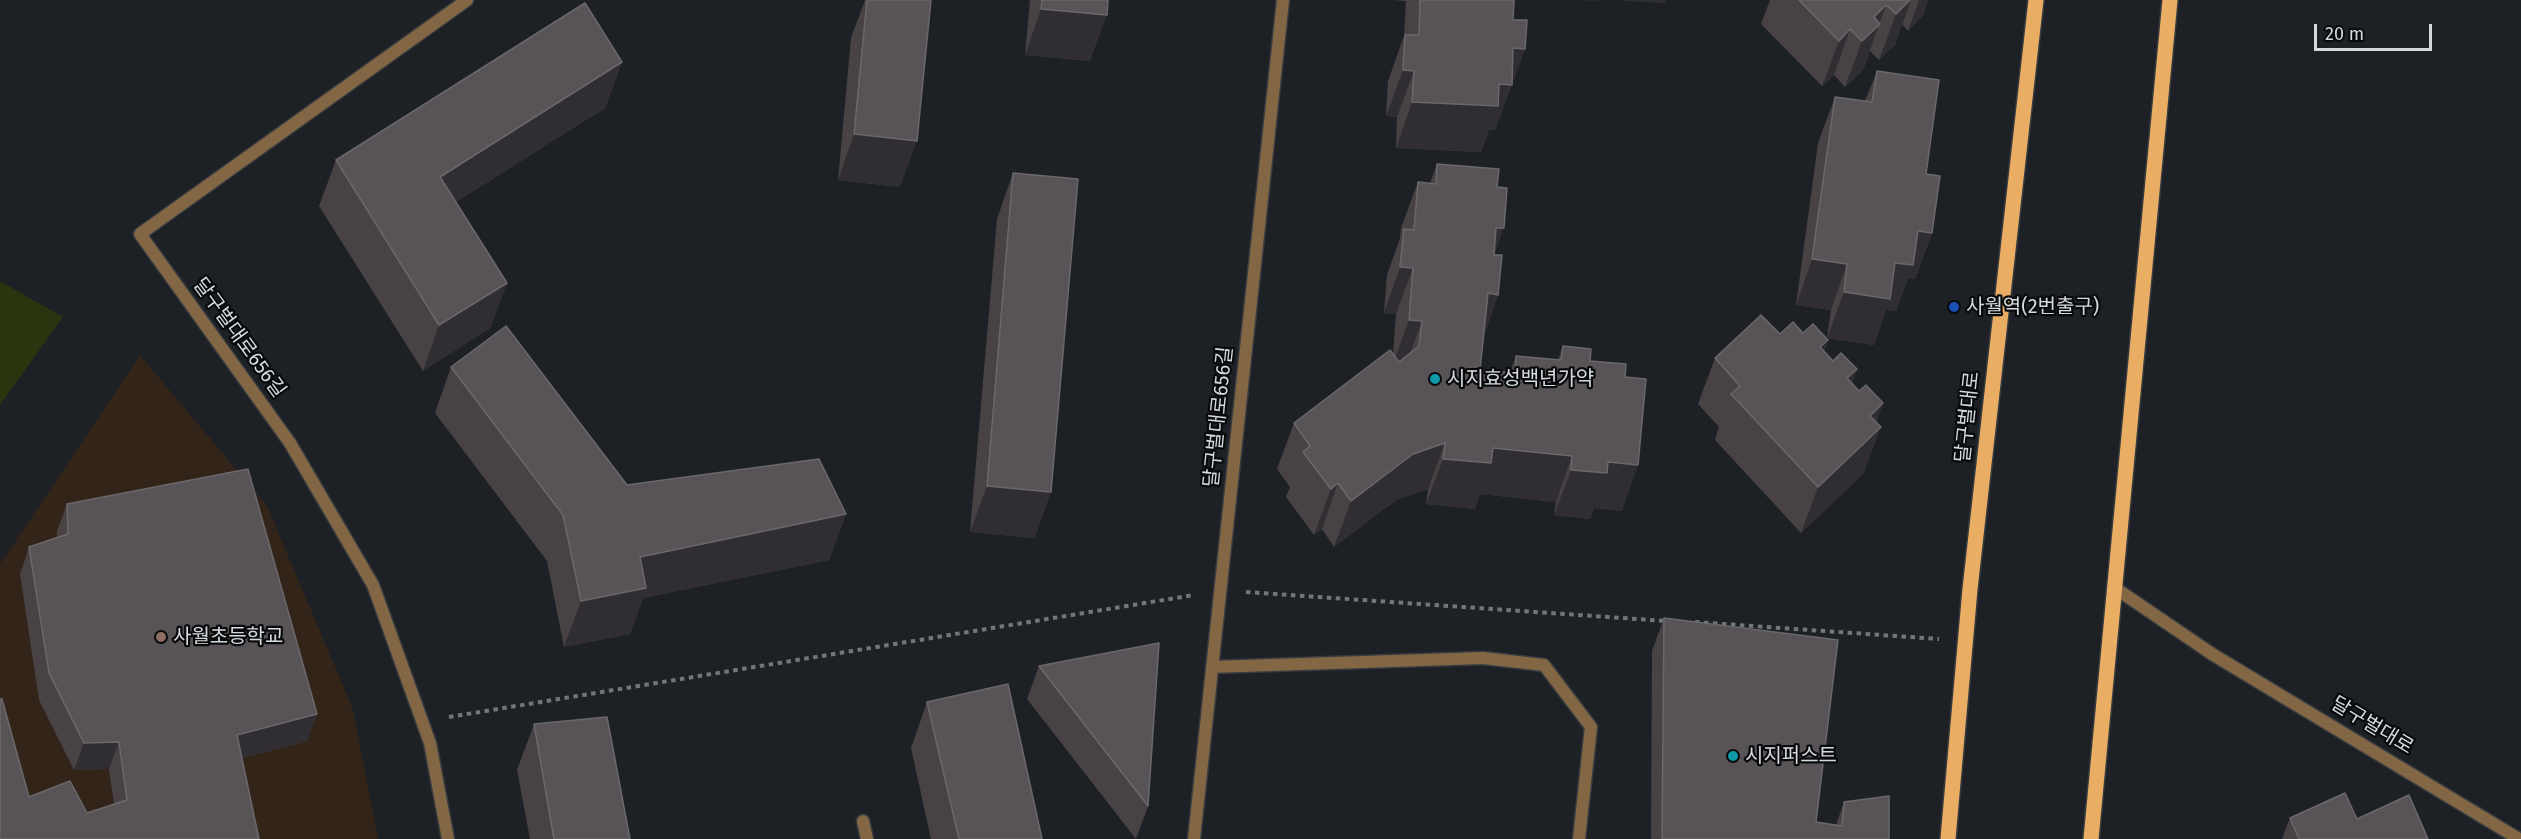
<!DOCTYPE html>
<html>
<head>
<meta charset="utf-8">
<style>
  body { margin:0 }
  #map { position:relative; width:2521px; height:839px; overflow:hidden; background:#1d2125; font-family:"Fira Sans",sans-serif }
  canvas { display:block }
  .scale { position:absolute; left:2314px; top:24px; width:118px; height:27px; box-sizing:border-box; border:3px solid #d6d9dc; border-top:0; padding-left:8px; font-size:18px; line-height:21px; white-space:nowrap; color:#d6d9dc; -webkit-text-stroke:4px #090a0c; paint-order:stroke }
</style>
</head>
<body>
<div id="map">
<canvas width="2521" height="839"></canvas>
<div class="scale">20 m</div>
</div>
<script>
const c = document.querySelector('canvas').getContext('2d');
c.lineJoin = 'round';
function paint(path, color) { c.fillStyle = color; c.fill(path, 'evenodd'); }
function stroke(path, color, width, dash) { c.strokeStyle = color; c.lineWidth = width; c.lineCap = dash ? 'butt' : 'round'; c.setLineDash(dash || []); c.stroke(path); }
function label(font, color, halo, rows, align = 'center') {
  c.font = font + ' "Fira Sans","Noto Sans KR",sans-serif'; c.lineWidth = 4.5; c.setLineDash([]); c.textBaseline = 'middle'; c.strokeStyle = halo; c.fillStyle = color; for (const [text, x, y, turn = 0] of rows) {
    c.save(); c.translate(x, y); c.rotate((+turn || 0) * Math.PI / 180); c.textAlign = isNaN(turn) ? turn : align; if (halo) c.strokeText(text, 0, 0); c.fillText(text, 0, 0); c.restore();
  }
}
const education = new Path2D(`
  M140 355 267 506 353 709 378 839H0V564Z`);
const green = new Path2D(`
  M0 281 63 317 0 405Z`);
const path = new Path2D(`
  M1246 592 1666 621
  M1695 622 1939 639
  M449 717 1194 595`);
const street = new Path2D(`
  M2115 588 2212 654 2519 839
  M1212 667 1483 658 1544 665 1591 727 1579 839
  M863 821 867 839
  M448 839 430 743 373 585 290 443 140 234 467 0
  M1194 839 1283 0`);
const primary = new Path2D(`
  M1948 839 1970 589 2036 0
  M2091 839 2170 0`);
const wall = new Path2D(`
  M865 0H931L900 187 838 180 851 38Z
  M1030 0H1108L1090 61 1025 55Z
  M1394 0H1514L1513 20 1525 49 1495 130H1489L1481 152 1396 148 1397 117 1386 116 1388 81 1404 36 1406 1Z
  M1770 0H1928L1923 15 1908 31 1902 24 1895 45 1879 60 1870 51 1863 70 1845 87 1834 75 1822 86 1761 24Z
  M622 62 605 108 456 202 507 283 490 328 423 371 319 206 336 160Z
  M1877 71 1926 174 1932 233 1915 279 1908 278 1896 311 1886 310 1874 345 1827 338 1831 310 1796 305 1818 143 1835 97 1865 101Z
  M1437 164 1497 187 1494 254 1498 295 1484 335 1480 370 1510 372 1516 356 1558 360 1563 346 1590 361 1625 377 1622 511 1594 508 1590 519 1554 515 1556 502 1480 494 1475 509 1426 504 1428 489 1396 500 1334 547 1322 529 1314 535 1286 497 1290 487 1277 469 1294 423 1393 354 1396 314 1384 313 1387 275 1400 238 1401 228 1418 182 1430 183Z
  M1013 173 1035 538 970 532 997 219Z
  M1803 333 1828 340 1824 351 1833 361 1857 369 1852 383 1859 391 1883 403 1876 422 1864 473 1801 533 1715 440 1719 427 1698 404 1715 358Z
  M451 367 627 485 846 514 829 560 643 598 630 634 564 647 547 561 435 413Z
  M67 504 317 714 307 741 242 758 259 839H0L29 797 87 813 114 804 109 769 74 770 39 700 20 574 29 547 57 537V531Z
  M1664 618 1816 822 1836 825 1844 802 1889 839H1651L1652 651Z
  M1039 666 1148 806 1136 839 1027 699Z
  M927 702 1042 839H931L911 748Z
  M534 724 630 839H530L517 770Z
  M2290 818 2357 819 2428 839H2282Z`);
const shadedWall = new Path2D(`
  M1573 0H1598L1597 1Z
  M1625 0H1666L1665 3 1625 1Z
  M1910 0H1911L1895 45 1879 60 1896 14Z
  M1919 0H1928L1923 15 1908 31Z
  M1886 5 1863 70 1845 87 1862 41 1874 17Z
  M1041 9 1107 15 1090 61 1025 55Z
  M1850 29 1834 75 1822 86 1839 41Z
  M1513 48 1525 49 1495 130H1489L1481 152 1396 148 1412 102Z
  M622 62 605 108 424 222 440 177Z
  M1403 70 1414 71 1397 117 1386 116Z
  M854 134 917 141 900 187 838 180Z
  M1496 228H1504L1487 274Z
  M1918 231 1932 233 1915 279 1908 278 1896 311 1886 310 1874 345 1827 338 1844 292 1895 263Z
  M1812 259 1847 264 1831 310 1796 305Z
  M1400 267 1413 268 1396 314 1384 313Z
  M507 283 490 328 423 371 439 325Z
  M1488 293 1498 295 1482 340Z
  M1409 320 1422 321 1405 367 1392 366Z
  M1828 340 1811 386 1820 347Z
  M1857 369 1840 415 1847 378Z
  M1883 403 1871 437 1881 427 1864 473 1801 533 1818 487 1870 416Z
  M1445 443 1428 489 1396 500 1334 547 1351 501 1413 454Z
  M1493 448 1572 456 1556 502 1480 494 1475 509 1426 504 1443 459Z
  M1608 462 1638 465 1622 511 1594 508 1590 519 1554 515 1571 470Z
  M1338 483 1322 529 1314 535 1331 489Z
  M987 486 1051 492 1035 538 970 532Z
  M846 514 829 560 643 598 630 634 564 647 581 601 640 557Z
  M317 714 307 741 227 762 237 735Z
  M119 742 109 769 74 770 84 743Z`);
const building = new Path2D(`
  M867 0H931L917 141 854 134Z
  M1042 0H1108L1107 15 1041 9Z
  M1420 0H1514L1513 20H1527L1525 49 1513 48 1512 85 1499 84 1498 106 1412 102 1414 71 1403 70 1405 35H1419Z
  M1799 0H1910L1896 14 1886 5 1874 17 1880 24 1862 41 1850 29 1839 41Z
  M585 3 622 62 440 177 507 283 439 325 336 160Z
  M1877 71 1939 80 1926 174 1940 176 1932 233 1918 231 1913 265 1895 263 1890 299 1844 292 1847 264 1812 259 1835 97 1872 102Z
  M1437 164 1499 169 1497 187 1507 188 1504 228H1496L1494 255H1502L1498 295 1488 293 1480 370 1515 373 1516 356 1561 360 1563 346 1591 349 1590 361 1626 364 1625 377 1646 379 1638 465 1608 462 1607 473 1571 470 1572 456 1493 448 1491 463 1443 459 1445 443 1413 454 1351 501 1338 483 1331 489 1303 452 1310 446 1294 423 1390 350 1399 362 1419 346 1422 321 1409 320 1413 268 1400 267 1404 229 1414 230 1418 182 1436 184Z
  M1013 173 1078 179 1051 492 987 486Z
  M1761 315 1780 334 1793 322 1803 333 1813 324 1828 340 1820 347 1833 361 1841 353 1857 369 1847 378 1859 391 1866 385 1883 403 1870 416 1881 427 1818 487 1731 394 1740 386 1715 358Z
  M506 326 627 485 819 459 846 514 640 557 646 588 581 601 563 515 451 367Z
  M248 469 317 714 237 735 259 839H0V699H2L29 797 70 781 87 813 127 800 119 742 84 743 49 673 29 547 68 534 67 504Z
  M1664 618 1838 640 1816 822 1842 826 1844 802 1889 796V839H1662Z
  M1159 643 1148 806 1039 666Z
  M1008 684 1042 839H959L927 702Z
  M607 717 630 839H554L534 724Z
  M2345 793 2357 819 2409 795 2428 839H2299L2290 818Z`);
const markers = [
  [1954,307,6,"#1a4fb4"],
  [1435,379,6,"#0f9aa8"],
  [161,637,6,"#8d6e63"],
  [1733,756,6,"#0f9aa8"]
];
const poiNames = [
  ["사월역(2번출구)",1966,307],
  ["시지효성백년가약",1447,379],
  ["사월초등학교",173,637],
  ["시지퍼스트",1745,756]
];
const streetNames = [
  ["달구벌대로656길",239,338,54],
  ["달구벌대로656길",1219,417,-84],
  ["달구벌대로",1968,417,-84],
  ["달구벌대로",2372,726,31]
];
paint(education, '#332419');
paint(green, '#28350e');
stroke(street, '#373b3f', 15);
stroke(primary, '#373b3f', 18);
stroke(path, '#727679', 4, [4.5, 4.5]);
stroke(street, '#836745', 12);
stroke(primary, '#e9ad63', 15);
paint(wall, '#484245');
paint(shadedWall, '#302e32');
paint(building, '#575356');
stroke(building, '#6b686b', 1.5);
for (const [x, y, r, color] of markers) { const dot = new Path2D(); dot.arc(x, y, r, 0, 2 * Math.PI); c.fillStyle = color; c.fill(dot); stroke(dot, '#090a0c', 2); }
label('20px', '#d6d9dc', '#090a0c', poiNames, 'left');
label('20px', '#d6d9dc', '#090a0c', streetNames);
</script>
</body>
</html>
